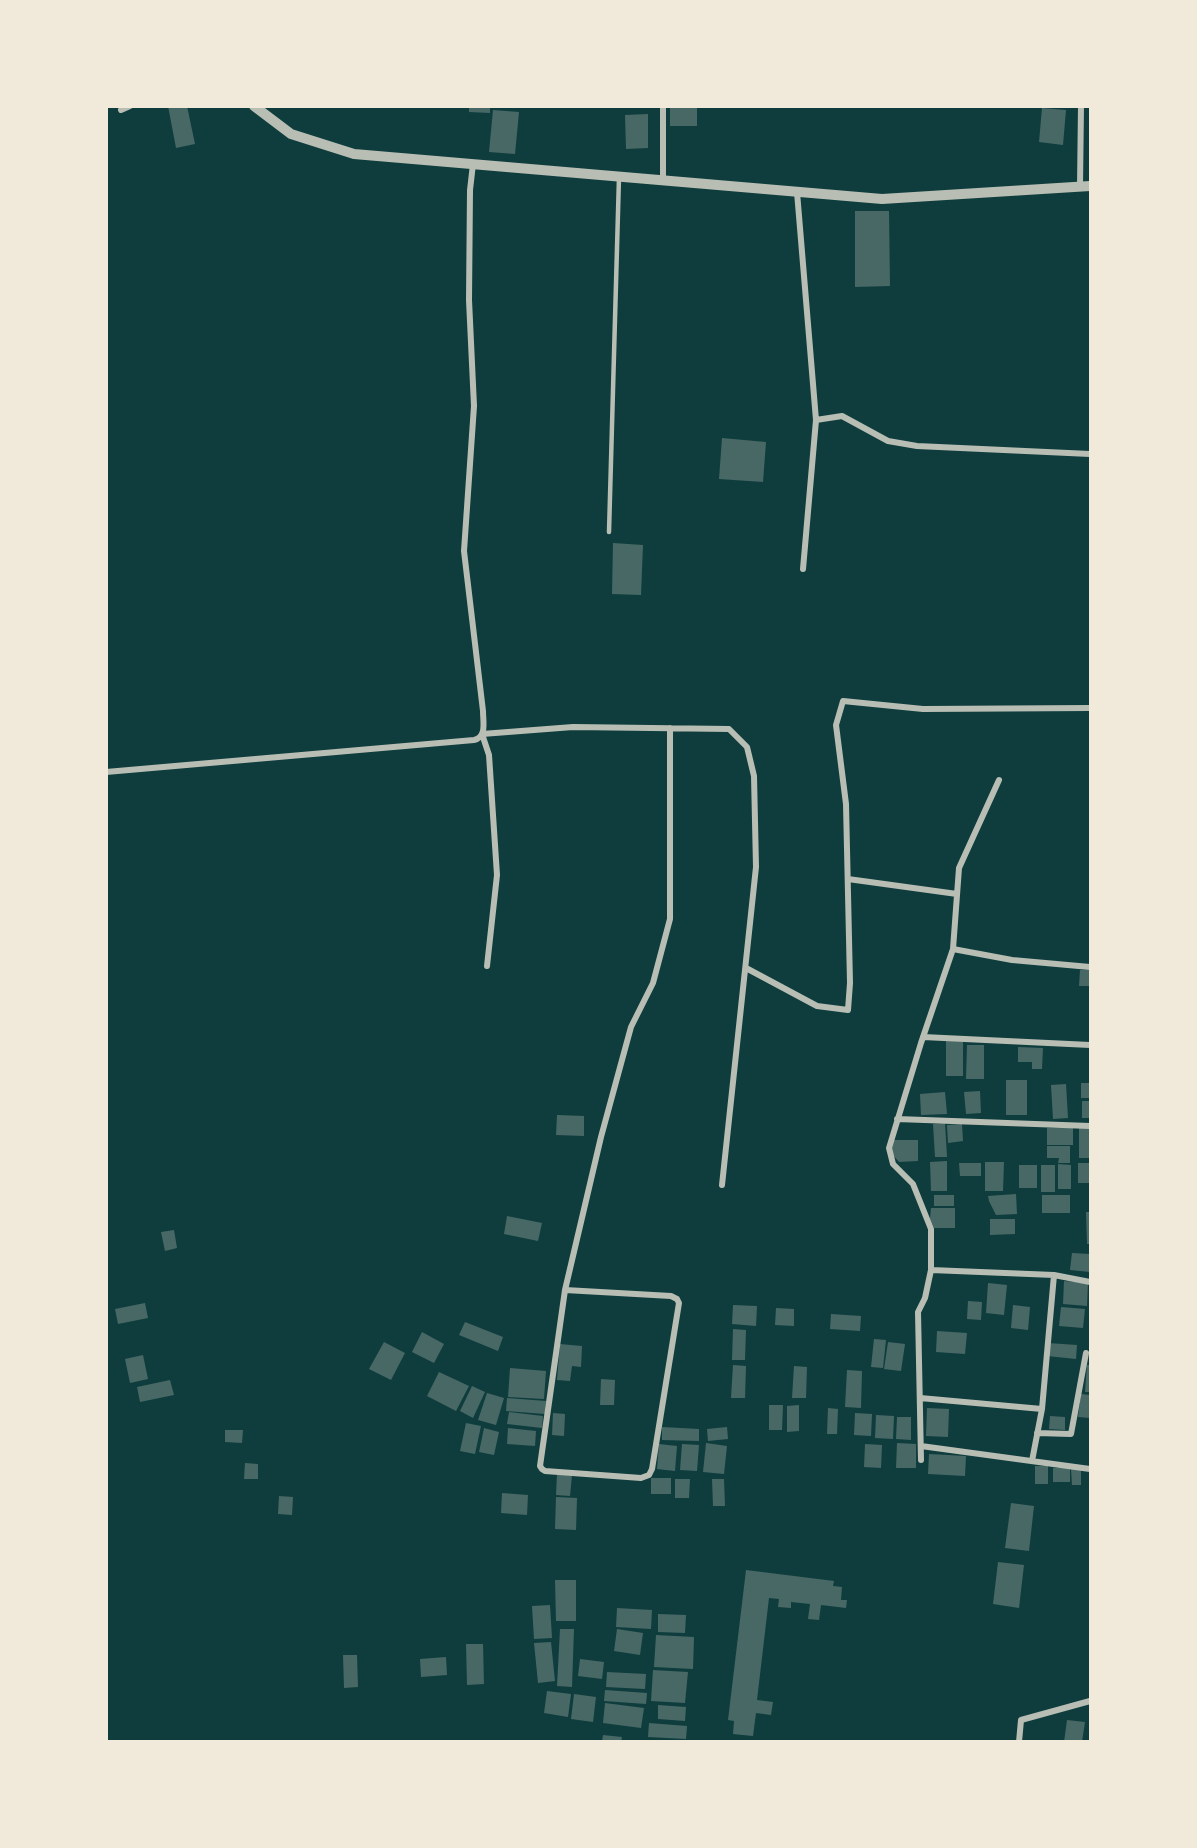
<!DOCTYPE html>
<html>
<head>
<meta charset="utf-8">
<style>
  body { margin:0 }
  #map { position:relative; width:1197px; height:1848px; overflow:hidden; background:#0f3d3e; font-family:Commissioner,sans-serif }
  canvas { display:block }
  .frame { position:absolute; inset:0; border:108px solid #f1e9da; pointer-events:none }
</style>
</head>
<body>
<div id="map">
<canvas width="1197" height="1848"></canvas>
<div class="frame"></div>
</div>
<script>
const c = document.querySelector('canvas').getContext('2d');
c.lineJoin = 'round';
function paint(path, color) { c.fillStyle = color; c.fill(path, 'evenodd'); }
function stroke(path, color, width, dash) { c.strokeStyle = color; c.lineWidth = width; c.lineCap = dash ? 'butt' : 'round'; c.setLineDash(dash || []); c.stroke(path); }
const building = new Path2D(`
  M168 106H187L195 144 176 148Z
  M469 106H490V113L469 112Z
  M670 106H697V126H670Z
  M1042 108 1066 110 1063 145 1039 142Z
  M493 110 519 112 515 154 489 152Z
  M648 114V148L626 149 625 115Z
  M855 211H889L890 286 855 287Z
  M722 438 766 442 763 482 719 479Z
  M613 543 643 545 641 595 612 594Z
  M1080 970H1090V986H1079Z
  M946 1040 963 1041V1076H946Z
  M967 1045H984V1079H966Z
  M1018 1047 1043 1048 1042 1069H1032V1062H1018Z
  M1006 1080H1027V1115H1006Z
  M1081 1083H1090V1098H1081Z
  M1066 1084 1068 1118 1053 1119 1051 1085Z
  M980 1091 981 1113 966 1114 964 1092Z
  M945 1092 947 1114 921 1115 920 1094Z
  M1082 1101H1090V1118H1082Z
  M557 1115 584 1116V1136L556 1135Z
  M945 1123 947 1157H935L933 1124Z
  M962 1124 963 1141 948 1143 947 1125Z
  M1079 1127H1090V1158H1079Z
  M1047 1128H1073V1145H1047Z
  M892 1140H918V1161L899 1162 892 1154Z
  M1047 1146H1070V1163H1058L1059 1158H1047Z
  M947 1161V1191H931L930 1162Z
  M985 1162H1004L1003 1191H985Z
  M959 1163H981V1176H960Z
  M1078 1163H1090L1089 1183H1078Z
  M1058 1164 1071 1165V1189H1058Z
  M1019 1165H1037V1188H1019Z
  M1041 1165H1055V1192H1041Z
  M1016 1194 1017 1214 996 1215 989 1201 988 1196Z
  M934 1195H954V1206H934Z
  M1042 1195H1070V1213H1042Z
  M931 1208H955V1228H934L930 1219Z
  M1086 1212H1090V1244H1087Z
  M507 1216 542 1223 538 1241 504 1234Z
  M990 1219H1015V1234L990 1235Z
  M174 1230 177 1248 165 1251 161 1232Z
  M1072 1253 1090 1254V1272L1070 1270Z
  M1064 1281 1088 1283 1087 1306 1063 1304Z
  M988 1283 1007 1285 1004 1315 986 1313Z
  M968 1301 982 1302 981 1320 967 1319Z
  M145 1303 148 1318 118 1324 115 1309Z
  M733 1305 757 1306 756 1326 732 1324Z
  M1013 1305 1030 1307 1028 1330 1011 1328Z
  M1061 1307 1085 1309 1083 1328 1059 1326Z
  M776 1308 794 1309V1326L775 1325Z
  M831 1314 861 1316 860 1331 830 1329Z
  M465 1322 503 1337 498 1351 459 1335Z
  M733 1329 746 1330 745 1360H732Z
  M937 1331 967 1333 965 1354 936 1352Z
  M422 1332 444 1344 434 1363 412 1352Z
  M874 1339 886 1340 883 1368 871 1367Z
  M384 1342 405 1353 391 1380 369 1369Z
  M888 1342 905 1344 901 1371 884 1369Z
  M1048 1343 1077 1345 1076 1359 1047 1356Z
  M560 1344 582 1346 581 1367 572 1366 570 1381 557 1380Z
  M143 1355 148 1379 130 1383 125 1359Z
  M733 1365 746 1366 745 1398H731Z
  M1087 1365H1090V1392H1085Z
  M794 1366 807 1367 806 1398H792Z
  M510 1368 546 1371 544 1399 508 1397Z
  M847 1370 862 1371 861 1408 845 1407Z
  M439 1372 469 1386 456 1411 427 1396Z
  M601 1379 615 1380 614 1405H600Z
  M170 1380 174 1395 140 1402 137 1387Z
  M472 1386 485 1392 473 1418 460 1411Z
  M487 1393 504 1398 496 1425 478 1420Z
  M1081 1394 1090 1395V1418L1078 1417Z
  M507 1398 546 1401 545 1414 506 1411Z
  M769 1405H783L782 1430H769Z
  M799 1405V1431L787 1432V1406Z
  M828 1408 838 1409 837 1434H827Z
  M927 1408 949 1409 948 1437 926 1436Z
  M509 1412 543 1416 542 1428 507 1424Z
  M553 1413 565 1414 564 1436 552 1435Z
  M855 1413 872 1414 871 1436 854 1435Z
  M876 1415 894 1416 893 1439 875 1438Z
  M1050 1416 1065 1417V1430L1049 1429Z
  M897 1417H911V1440L896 1439Z
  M466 1423 481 1426 475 1454 460 1451Z
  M662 1427 699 1429V1441L662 1440Z
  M727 1427 728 1439 708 1441 707 1429Z
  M484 1428 499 1432 494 1455 479 1452Z
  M508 1428 536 1431 535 1446 507 1444Z
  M225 1430H243L242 1443 225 1442Z
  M706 1443 727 1446 724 1474 703 1472Z
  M897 1443 916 1444V1468H896Z
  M659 1444 677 1446 675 1471 657 1469Z
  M682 1444 699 1445 697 1471 680 1470Z
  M865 1444 882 1445 881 1468 864 1467Z
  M929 1454 966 1456 965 1476 928 1474Z
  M245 1463 258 1464V1479H244Z
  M1035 1466H1048V1484H1035Z
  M1053 1468H1070V1482H1053Z
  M1071 1469H1081V1485H1072Z
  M557 1474 572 1475 570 1496 556 1495Z
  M651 1478H671V1494H651Z
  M675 1479H690L689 1498H675Z
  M712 1479H724L725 1506H713Z
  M502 1493 528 1495 527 1515 501 1513Z
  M279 1496 293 1497 292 1515 278 1514Z
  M556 1497 577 1498 576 1530 555 1529Z
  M1011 1503 1034 1506 1029 1551 1005 1548Z
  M998 1562 1024 1565 1019 1608 993 1604Z
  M746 1570 834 1581 833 1586 842 1587 841 1600H847L846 1608 821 1605 819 1620 808 1619 810 1604 791 1602V1608L778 1607 779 1599 769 1598 757 1700 773 1702 771 1715 756 1713 753 1736 733 1734 734 1721 728 1720Z
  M555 1580H576V1621H556Z
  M550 1605 552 1638 534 1639 532 1606Z
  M617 1608 652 1610 651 1629 616 1627Z
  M658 1614 686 1615 685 1633 658 1632Z
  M560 1629H574L572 1687 557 1686Z
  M617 1629 643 1633 640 1655 614 1651Z
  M656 1635 694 1637 693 1669 654 1667Z
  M551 1642 555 1681 538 1683 534 1643Z
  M466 1644H483L484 1684 467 1685Z
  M343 1655H357L358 1687 344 1688Z
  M446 1657 447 1675 421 1677 420 1659Z
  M580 1659 604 1662 602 1679 578 1676Z
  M653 1670 688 1672 685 1703 651 1701Z
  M607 1672 646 1674 645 1689 606 1687Z
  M605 1690 647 1693 646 1704 604 1701Z
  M547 1691 571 1694 568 1717 544 1713Z
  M574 1694 596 1697 593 1722 571 1719Z
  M605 1703 644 1708 641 1728 603 1723Z
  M658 1705 686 1707 685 1721 658 1719Z
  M1067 1720 1085 1722 1082 1742H1064Z
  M649 1723 687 1726 686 1739 648 1737Z
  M603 1735 622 1737 621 1742H602Z`);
const service = new Path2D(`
  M609 532 619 177`);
const minor = new Path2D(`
  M121 110 130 106
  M663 180V106
  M1080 186 1081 106
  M797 192 816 420 803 569
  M816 420 842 416 888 441 917 446 1090 454
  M106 772 474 740C487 737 483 722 483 711L464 551 474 406 469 300 470 190 473 164
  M999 780 959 868 953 949 1012 960 1090 967
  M848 879 957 894
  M487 966 497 875 489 755 482 734 573 727 729 729 747 747 754 776 756 867 722 1185
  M746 968 817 1006 848 1010 850 983 846 804 836 725 843 701 923 709 1090 708
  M923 1037 1090 1045
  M897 1119 1090 1126
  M931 1270V1229L913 1184 893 1164 889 1148 921 1043 953 949
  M565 1290 671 1296 677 1299 679 1303 652 1469 649 1475 641 1478 545 1471 542 1469 540 1466 565 1290 601 1137 631 1027 653 983 670 919V728
  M920 1398 1042 1409
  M1037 1433 1071 1434 1086 1353
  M921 1446 1090 1469
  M921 1460 918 1312 925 1298 931 1270 1054 1275 1090 1282
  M1032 1461 1042 1409 1054 1275
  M1019 1742 1021 1720 1090 1701`);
const tertiary = new Path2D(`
  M254 106 291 134 354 154 882 199 1090 186`);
paint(building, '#486865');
stroke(service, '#b8beb3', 4.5);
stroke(minor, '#b8beb3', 6);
stroke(tertiary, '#b8beb3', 10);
</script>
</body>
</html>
